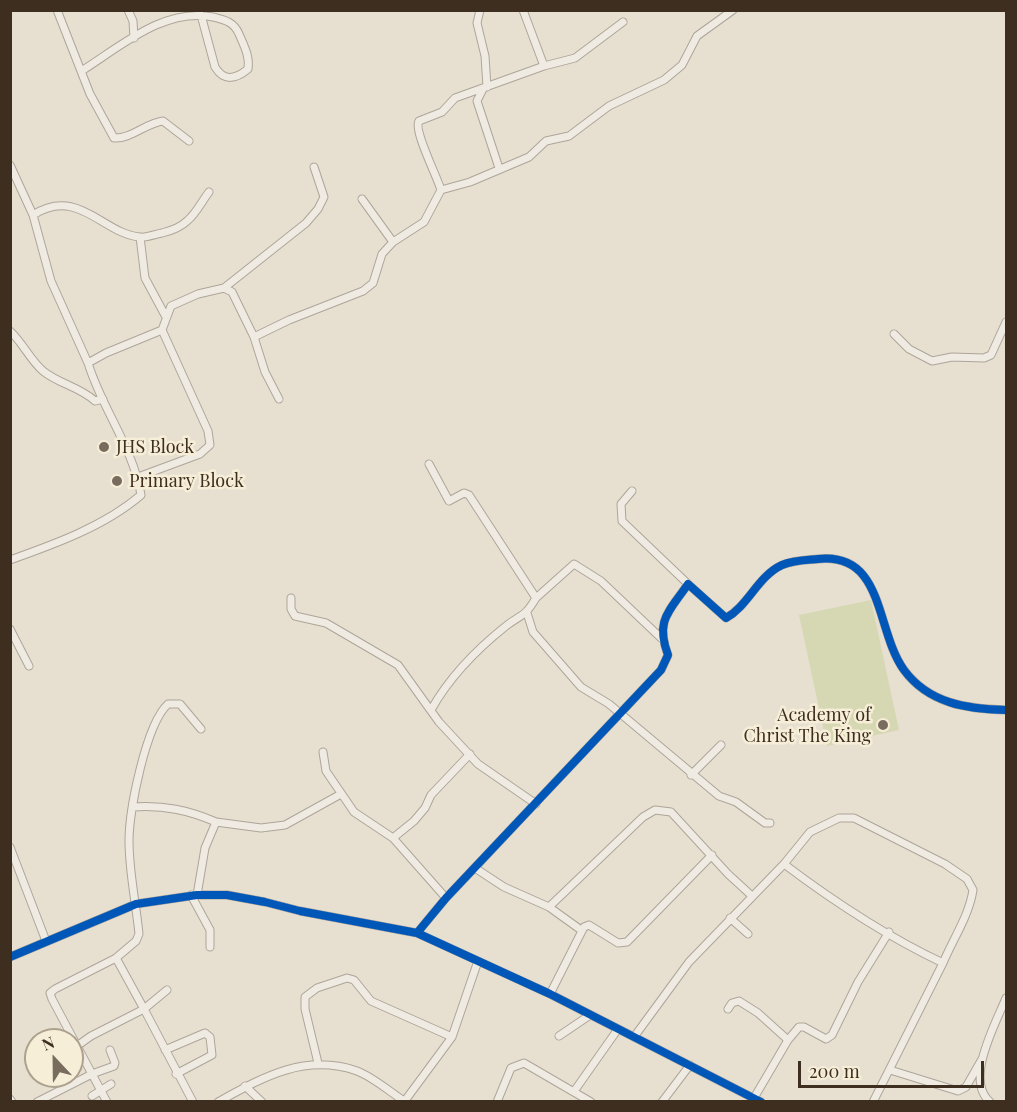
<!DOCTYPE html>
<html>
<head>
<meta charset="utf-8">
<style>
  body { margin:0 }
  #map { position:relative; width:1017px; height:1112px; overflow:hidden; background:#e7e0d1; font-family:"Playfair Display",serif }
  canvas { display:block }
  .frame { position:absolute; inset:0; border:12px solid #3d2e20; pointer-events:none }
  .north { position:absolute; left:24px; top:1028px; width:60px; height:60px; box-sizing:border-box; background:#f7eed8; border:2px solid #ada18e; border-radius:50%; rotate:338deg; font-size:16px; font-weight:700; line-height:24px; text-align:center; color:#3d2e20 }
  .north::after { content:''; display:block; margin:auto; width:21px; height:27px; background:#786c5e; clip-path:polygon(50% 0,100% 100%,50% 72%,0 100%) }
  .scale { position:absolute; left:798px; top:1061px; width:186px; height:27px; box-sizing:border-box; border:3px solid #3d2e20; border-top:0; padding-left:8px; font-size:18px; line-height:21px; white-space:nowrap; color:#3d2e20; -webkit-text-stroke:4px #f7eed8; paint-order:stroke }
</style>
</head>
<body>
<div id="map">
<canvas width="1017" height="1112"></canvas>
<div class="frame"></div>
<div class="north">N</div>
<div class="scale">200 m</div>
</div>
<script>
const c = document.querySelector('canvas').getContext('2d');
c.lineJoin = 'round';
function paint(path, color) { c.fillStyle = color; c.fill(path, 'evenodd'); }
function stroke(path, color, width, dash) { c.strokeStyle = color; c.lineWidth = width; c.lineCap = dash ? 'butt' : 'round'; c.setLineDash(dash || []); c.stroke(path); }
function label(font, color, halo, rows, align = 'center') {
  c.font = font + ' "Playfair Display",serif'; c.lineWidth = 5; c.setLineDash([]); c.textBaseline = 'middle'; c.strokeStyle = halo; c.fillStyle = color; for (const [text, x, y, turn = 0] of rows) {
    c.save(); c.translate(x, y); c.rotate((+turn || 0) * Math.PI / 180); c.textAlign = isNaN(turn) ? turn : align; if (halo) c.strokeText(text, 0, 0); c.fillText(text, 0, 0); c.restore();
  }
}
const green = new Path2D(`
  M871 600 899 730 827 746 799 615Z`);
const street = new Path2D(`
  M57 10 90 94 114 138C131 139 146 123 163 121L189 141
  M128 10 133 21 134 38
  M480 10 477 23 485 56 487 87
  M523 10 544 66
  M83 70C121 46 165 7 213 17 225 20 234 22 239 34 244 46 250 56 248 69 236 79 224 82 215 67L201 15
  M483 89 477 101 499 168
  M10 165 33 215 51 281 88 363
  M441 190C437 176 413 130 419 121L442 112 455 98 544 66 575 58 623 22
  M362 199 393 242
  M33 215C78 186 103 234 140 237 146 238 156 234 162 233 170 231 181 227 187 221 196 214 202 201 209 192
  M140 237 145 278 166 317
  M224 288 232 292 254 337 289 320 363 291 373 283 382 254 393 242 424 222 441 190 470 182 529 157 546 141 569 136 609 106 664 80 682 65 697 36 733 10
  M10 331C23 343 30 360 43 371 59 384 80 387 95 401L103 399
  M894 334 909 349 932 361 952 357 984 358 991 355 1006 322
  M254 337 265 372 279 399
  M429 464 449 501 464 493 469 495 536 598C524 618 523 613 506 626 477 649 449 678 431 710
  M138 477 200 454 210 445 208 431 162 330
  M632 491 621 504 622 521 688 584
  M10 560C55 544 105 526 141 495 133 447 102 409 88 363L106 353 162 330 171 306 198 294 224 288 306 223 318 209 324 197 314 167
  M291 598V609L295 616 326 623 398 665 439 722 478 764 536 804
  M536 598 574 564 601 581 661 638
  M527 613 533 632 581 687 609 704 719 796 736 802 765 823H770
  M10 629 29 666
  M323 752 326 771 354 812 393 838 446 898
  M691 775 721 745
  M133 807C164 805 188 810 216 822
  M393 838 414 821 425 808 431 795 470 754
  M10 847 46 941
  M475 868 504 887 549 907 581 930
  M191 895 210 930V947
  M197 895 205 848 216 822 261 828 285 825 341 794
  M549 907 643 817 655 810 671 812 728 874 752 896
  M730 918 748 934
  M417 933 446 898 661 670 668 655C655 620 669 612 688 584L726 618C748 606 758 576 782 565 793 560 806 560 818 559 885 552 875 630 904 670 929 704 968 709 1006 710
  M10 957 136 904 197 895H227L265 902 300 911 417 933 550 994 761 1102
  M116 958 136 941 139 934C136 903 129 872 129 841 129 810 146 724 168 704H180L201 729
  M550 994 584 927 589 925 618 943 627 942 712 855
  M728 1009 732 1003 739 1001 758 1013 788 1040
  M559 1036 590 1015
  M634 1037 689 962 784 864 810 832 839 818H854L945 864 967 879 973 890C969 916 953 939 943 963 888 937 833 901 784 864
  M77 1046 52 999 50 993 55 989 116 958 144 1009 167 990
  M110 1050 115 1063 114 1066 92 1074 77 1046 91 1036 144 1009 193 1102
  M165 1050 205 1033 210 1037 212 1055 176 1074
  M318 1063 305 1009V997L317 988 347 978 354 980 371 1001 452 1037
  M890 1070 958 1091 966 1087 982 1059
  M245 1086 262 1102
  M575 1090 618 1029
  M92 1096 111 1084
  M754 1098 788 1040 799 1027H804L826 1039 832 1035 858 982 889 932
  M10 1099 12 1102
  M37 1102 92 1074 107 1102
  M218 1102C263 1077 305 1053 357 1071 373 1077 390 1092 404 1101
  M404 1102 452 1037 478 961
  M497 1102 511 1068 524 1063 591 1102
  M662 1102 690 1065
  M873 1102 943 963
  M990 1102C964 1080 996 1023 1006 998`);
const cycleway = new Path2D(`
  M417 933 446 898 661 670 668 655C655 620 669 612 688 584L726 618C748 606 758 576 782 565 793 560 806 560 818 559 885 552 875 630 904 670 929 704 968 709 1006 710
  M10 957 136 904 197 895H227L265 902 300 911 417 933 550 994 761 1102`);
const markers = [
  [104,447,6,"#786c5e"],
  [117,481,6,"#786c5e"],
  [883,725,6,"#786c5e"]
];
const poiNames = [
  ["JHS Block",116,447],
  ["Primary Block",129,481],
  ["Academy of",871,715,"right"],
  ["Christ The King",871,736,"right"]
];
paint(green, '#d6d7b3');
stroke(street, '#ada599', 9);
stroke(street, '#efebe3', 7);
stroke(cycleway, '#0057b8', 8);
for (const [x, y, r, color] of markers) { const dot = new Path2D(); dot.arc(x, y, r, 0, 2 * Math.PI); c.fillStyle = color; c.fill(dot); stroke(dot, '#f7eed8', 2); }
label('18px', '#3d2e20', '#f7eed8', poiNames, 'left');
</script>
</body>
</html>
